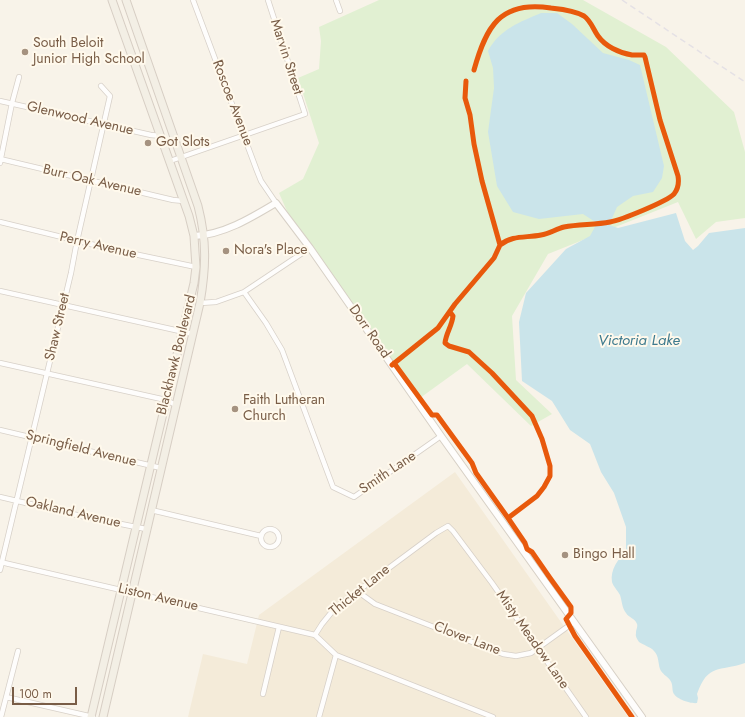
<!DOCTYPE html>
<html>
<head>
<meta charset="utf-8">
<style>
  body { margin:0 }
  #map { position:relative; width:745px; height:717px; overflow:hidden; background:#f8f3e9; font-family:Jost,sans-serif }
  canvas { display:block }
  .scale { position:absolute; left:12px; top:687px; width:65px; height:18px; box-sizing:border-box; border:2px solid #795d47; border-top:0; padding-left:5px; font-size:12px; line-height:14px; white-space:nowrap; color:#795d47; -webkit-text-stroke:3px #fff9ec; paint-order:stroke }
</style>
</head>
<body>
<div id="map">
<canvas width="745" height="717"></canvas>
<div class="scale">100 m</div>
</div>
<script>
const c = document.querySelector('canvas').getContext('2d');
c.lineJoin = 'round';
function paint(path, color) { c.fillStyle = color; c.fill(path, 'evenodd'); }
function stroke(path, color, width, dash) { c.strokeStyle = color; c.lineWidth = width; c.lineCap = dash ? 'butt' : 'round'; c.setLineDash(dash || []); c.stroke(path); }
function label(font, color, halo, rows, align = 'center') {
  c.font = font + ' Jost,sans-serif'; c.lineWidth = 4; c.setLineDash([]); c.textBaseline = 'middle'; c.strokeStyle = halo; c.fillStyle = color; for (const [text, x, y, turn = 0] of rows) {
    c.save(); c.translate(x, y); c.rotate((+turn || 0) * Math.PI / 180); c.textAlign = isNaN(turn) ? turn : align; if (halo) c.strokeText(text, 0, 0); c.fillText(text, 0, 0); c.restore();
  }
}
const residential = new Path2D(`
  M455 472 628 717H188L203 654 247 664 259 615Z`);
const green = new Path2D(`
  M379 0H583L666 47 734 112 745 152V218L716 222 696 239 678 202 548 254 512 316 516 380 552 414 531 426 467 364 420 398 290 218 279 193 303 179 319 143 298 78 319 69 321 41 319 27Z`);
const water = new Path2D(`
  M541 13H557L572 24 603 53 629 60 640 65 664 166 662 178 653 192 633 196 617 207 609 225 618 228 676 213 685 241 693 250 698 246 709 233 745 228V663C719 672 708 663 697 694L698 698 697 703C691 704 675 699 673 692 672 688 673 684 670 680 667 676 662 674 660 669 658 663 659 656 654 651 651 647 643 645 639 642 637 639 635 636 636 633 636 629 638 627 637 624 635 618 629 618 626 613 622 608 622 601 620 595 618 591 613 586 612 582 610 570 618 559 626 551V527L614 493 601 472 590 444 570 430 552 401 522 381 519 322 526 293 566 249 590 236 597 223 583 214 539 219 513 212 497 186 488 132 494 88 493 68 488 51C500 29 520 22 541 13Z`);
const street = new Path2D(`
  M193 0 257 171 261 181 276 203
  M336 0 340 11
  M0 101 151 135 161 136
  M0 159 173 200 184 201
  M170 161 305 114 268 0
  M0 163 12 103 19 77
  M0 222 115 250 196 267
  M0 291 193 334
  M244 292 266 323 282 350 333 487 354 497 441 436
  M200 303 216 302 244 292 310 248
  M0 363 166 400 176 405
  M0 430 161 468
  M0 497 81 516 146 529
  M151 510 261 536
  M261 538a9 9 0 1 1 18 0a9 9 0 1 1-18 0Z
  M0 562 315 635
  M0 570 71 273 77 241 110 96 101 86
  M357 591 375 604 503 654 516 656 531 653 574 622
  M336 655 493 717
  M263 694 279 627
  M6 697 93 717
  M1 717 18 651
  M319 717 336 655 315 635 322 624 335 608 436 533 448 526 453 531 492 583 586 717`);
const secondary = new Path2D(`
  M194 236C223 235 251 218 276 203L310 248 441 436 642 717`);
const primary = new Path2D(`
  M91 717 194 283 196 267 195 252 194 236 189 216 112 0
  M103 717 200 303C206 268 207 241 198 206L126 0`);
const rail = new Path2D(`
  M622 0 745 82`);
const cycleway = new Path2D(`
  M466 81 465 98 470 115 474 144 482 181 500 245C512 235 526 238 541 235 549 234 556 229 564 227 579 224 595 225 610 222 621 220 666 202 674 194 678 189 679 182 678 176L660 120 645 57 644 55C640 55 636 55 632 55 619 53 605 46 598 36 593 29 591 21 584 16 574 10 561 9 551 8 500 0 486 27 474 70
  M450 312 453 316C452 326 446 333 445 343L449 346 469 352 492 373 532 416 542 439 550 466V476L544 487 537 496 508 518 525 543 527 549 532 552 550 578 571 607V613L566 619 575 636 632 717
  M394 363 432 415H437L472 463 476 473 508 518
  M392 365 438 328 455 304 494 258 500 245`);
const markers = [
  [25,52,4,"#a59280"],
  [148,143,4,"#a59280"],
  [226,251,4,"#a59280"],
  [235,409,4,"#a59280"],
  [565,555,4,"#a59280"]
];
const poiNames = [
  ["South Beloit",33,44],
  ["Junior High School",33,60],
  ["Got Slots",156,143],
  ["Nora's Place",234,251],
  ["Faith Lutheran",243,401],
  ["Church",243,417],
  ["Bingo Hall",573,555]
];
const streetNames = [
  ["Marvin Street",286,57,72],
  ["Roscoe Avenue",232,103,69],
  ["Glenwood Avenue",80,119,13],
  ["Burr Oak Avenue",92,181,13],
  ["Perry Avenue",98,246,13],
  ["Shaw Street",58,327,-77],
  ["Dorr Road",369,332,55],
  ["Blackhawk Boulevard",177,355,-76],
  ["Springfield Avenue",81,449,14],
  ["Smith Lane",388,473,-34],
  ["Oakland Avenue",73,513,13],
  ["Thicket Lane",360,591,-39],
  ["Liston Avenue",158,598,13],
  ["Clover Lane",467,639,21],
  ["Misty Meadow Lane",532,640,55]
];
const waterNames = [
  ["Victoria Lake",639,341]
];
paint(residential, '#f4ebd9');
paint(green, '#e1f0d2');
paint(water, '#cae4ea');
stroke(street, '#d7d0c8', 6);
stroke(secondary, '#d7d0c6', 8);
stroke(primary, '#d7cec4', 9);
stroke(street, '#fefdfc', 4.5);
stroke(secondary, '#fefdfc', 6);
stroke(primary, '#f3efe5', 7);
stroke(rail, '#e5e1e5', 1.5, [6, 4]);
stroke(cycleway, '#e8590c', 5);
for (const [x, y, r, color] of markers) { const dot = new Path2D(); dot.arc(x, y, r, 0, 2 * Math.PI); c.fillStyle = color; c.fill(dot); stroke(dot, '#fff9ec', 1.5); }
label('14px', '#795d47', '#fff9ec', poiNames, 'left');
label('14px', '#795d47', '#fff9ec', streetNames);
label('italic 15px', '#3e7a8e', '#fff9ec', waterNames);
</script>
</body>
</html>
